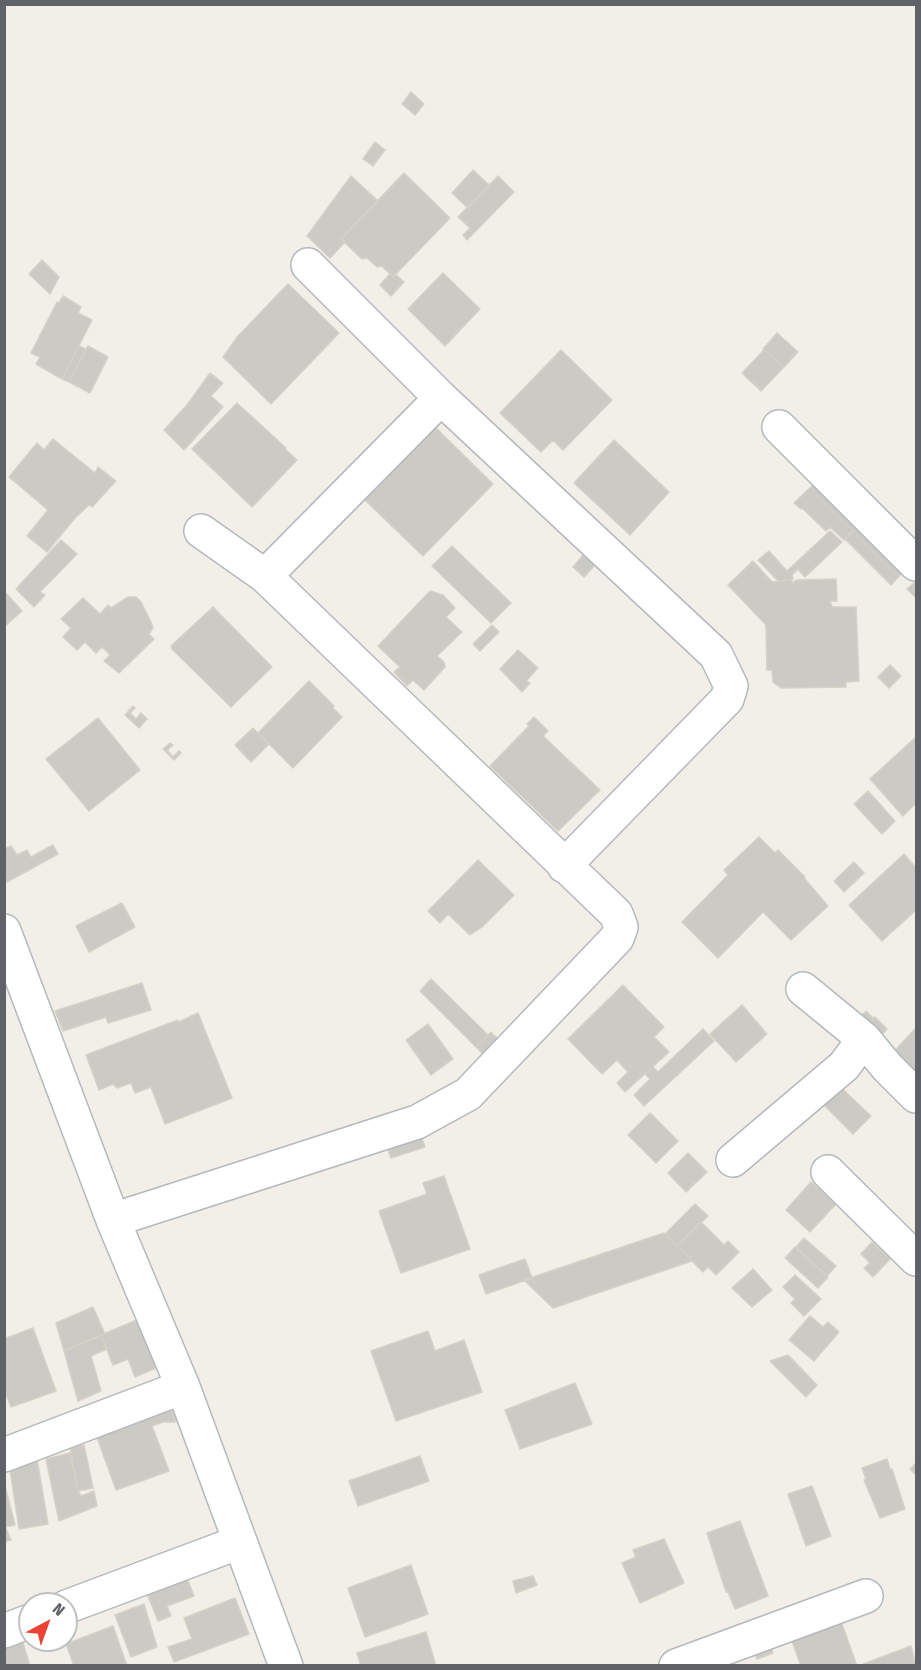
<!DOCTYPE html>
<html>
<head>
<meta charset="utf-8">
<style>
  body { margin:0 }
  #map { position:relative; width:921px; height:1670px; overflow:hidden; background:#f1efe8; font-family:"Fira Sans Condensed",sans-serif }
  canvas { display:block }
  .frame { position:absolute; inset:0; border:6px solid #5f6368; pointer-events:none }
  .north { position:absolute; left:18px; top:1592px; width:60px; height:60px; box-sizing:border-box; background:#fff; border:2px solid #bfc1c3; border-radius:50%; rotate:41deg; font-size:16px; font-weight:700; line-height:24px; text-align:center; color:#5f6368 }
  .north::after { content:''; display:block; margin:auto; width:21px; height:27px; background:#ea4335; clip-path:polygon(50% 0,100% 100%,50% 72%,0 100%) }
</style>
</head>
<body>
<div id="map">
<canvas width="921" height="1670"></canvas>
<div class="frame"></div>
<div class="north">N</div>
</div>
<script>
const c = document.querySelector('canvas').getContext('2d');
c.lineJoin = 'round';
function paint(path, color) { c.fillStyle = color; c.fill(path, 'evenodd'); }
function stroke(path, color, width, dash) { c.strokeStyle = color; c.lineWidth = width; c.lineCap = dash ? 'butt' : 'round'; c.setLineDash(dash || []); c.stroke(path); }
const building = new Path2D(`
  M411 92 424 104 415 115 402 104Z
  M375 142 385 150 373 166 363 159Z
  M473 170 489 185 468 208 452 193Z
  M404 173 450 218 393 277 382 266 377 267 367 258 362 259 341 239Z
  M351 176 378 201 341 239 345 242 330 258 307 236Z
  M498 176 514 192 467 240 463 235 470 228 458 217Z
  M42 260 59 277 50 294 29 274Z
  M443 273 480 309 445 346 408 309Z
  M390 274 393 277 395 274 404 282 391 296 380 285Z
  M288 284 339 333 271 404 223 357 238 336Z
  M63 296 81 307 78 313 92 320 62 379 36 364 40 357 31 353 57 302 59 303Z
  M777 333 798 352 784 367 763 349Z
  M79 346 86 349 69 382 62 379Z
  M88 346 108 357 90 393 69 382Z
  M561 350 612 400 563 450 553 440 541 452 500 413Z
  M764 350 784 367 761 391 742 373Z
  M210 373 223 383 211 396 223 407 184 450 164 430 187 405Z
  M237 403 286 448 285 449 297 460 252 507 192 449Z
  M436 428 493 484 423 556 365 500Z
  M53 439 95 473 98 467 116 481 92 507 89 505 75 518 47 552 27 536 48 510 9 477 37 443 44 450Z
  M614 440 669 492 630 535 574 483Z
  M815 483 858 526 844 540 830 527 826 531 802 508 801 509 794 503Z
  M858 526 904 571 891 585 845 539Z
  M830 531 842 542 805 577 798 569 792 575 793 579 791 580 778 581 758 560 769 551 787 571Z
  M61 540 77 554 40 592 45 595 34 607 16 589Z
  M452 546 511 603 491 623 432 566Z
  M584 554 595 565 584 577 573 567Z
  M753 561 772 582 792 580V584L796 580 836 579 837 601H830L832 607H856L859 681 846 682V687L781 688 773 682 772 670H767L766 625 728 585Z
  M915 582 916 583V598L907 589Z
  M4 591 22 611 4 627Z
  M430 591 443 595 455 608 446 617 462 632 437 656 444 662 445 667 424 690 413 680 407 686 394 672 400 667 378 646Z
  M128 597H136L141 602 151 622 153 628 149 634 154 639 119 673 104 661 110 655 102 647 96 653 85 642 77 650 63 637 71 628 61 619 83 598 100 614 108 605 111 608Z
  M213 607 272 667 231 707 172 649 171 646Z
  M492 625 499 632 480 651 473 644Z
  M518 650 538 668 526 681 530 683 522 692 500 669Z
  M890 665 901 676 889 688 878 677Z
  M309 681 334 706 333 708 342 717 293 768 258 733Z
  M133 706 135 708 130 713 136 719 141 713 147 719 139 728 125 715Z
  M534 717 548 731 543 736 600 790 558 831 490 766 529 726 527 724Z
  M98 718 140 770 89 811 46 759Z
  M253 728 269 744 251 762 235 745Z
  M916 737V803L903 816 870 779Z
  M170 743 173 745 167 750 173 757 179 751 181 753 174 760 163 749Z
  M868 791 895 821 882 834 854 804Z
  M759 837 775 853 778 850 805 877 804 878 828 906 791 940 763 912 718 958 682 922 728 875 724 870Z
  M53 845 58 854 7 882 4 876V849L11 846 17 855 27 850 31 857Z
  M904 854 916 868V910L882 941 849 905Z
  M478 860 514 895 482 927 470 935 448 914 440 923 428 911Z
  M854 862 864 873 844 892 834 881Z
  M122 903 135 927 89 952 76 926Z
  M431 979 488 1035 476 1047 420 991Z
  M142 983 151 1010 108 1023 106 1017 63 1031 55 1011Z
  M623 985 664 1027 654 1037 669 1052 625 1092 617 1083 628 1072 617 1060 602 1074 568 1039Z
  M742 1005 767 1034 736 1062 710 1034Z
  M866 1011 874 1019 857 1036 849 1028Z
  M198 1013 232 1098 165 1124 151 1087 135 1093 131 1083 117 1088 113 1084 99 1090 86 1055 178 1020 179 1022Z
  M875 1017 887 1029 869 1049 857 1037Z
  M428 1024 453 1059 431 1075 406 1040Z
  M916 1028V1073L908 1082 885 1061Z
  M703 1029 714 1041 644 1106 634 1095 650 1079 645 1074 653 1067 658 1072Z
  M491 1032 502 1044 487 1058 476 1047Z
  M833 1080 871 1116 853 1134 816 1097Z
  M650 1113 678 1141 656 1163 628 1135Z
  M419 1130 425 1147 391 1158 385 1141Z
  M688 1153 707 1172 686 1192 668 1173Z
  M444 1176 470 1249 401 1273 379 1211 427 1194 423 1183Z
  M811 1182 836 1204 810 1232 786 1210Z
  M695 1204 708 1216 677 1246 665 1234Z
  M701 1222 724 1245 728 1241 739 1252 716 1275 708 1267 703 1272 677 1246Z
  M664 1233 692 1261 553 1308 524 1280Z
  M804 1238 836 1266 827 1276 796 1247Z
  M872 1242 890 1259 873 1277 864 1268 870 1263 861 1254Z
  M795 1247 828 1277 818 1288 785 1258Z
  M525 1259 532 1278 486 1294 479 1275Z
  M753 1269 772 1290 752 1307 732 1288Z
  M795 1275 821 1299 804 1316 791 1303 795 1299 783 1287Z
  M93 1307 105 1334 64 1351 56 1323Z
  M810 1316 823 1327 828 1322 839 1332 814 1361 789 1340Z
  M137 1320 156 1368 135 1377 128 1359 113 1365 101 1335Z
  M33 1328 56 1391 11 1407 4 1389V1339Z
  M428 1331 435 1351 464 1340 482 1392 396 1421 371 1351Z
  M101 1335 107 1349 91 1356 101 1391 78 1401 64 1351Z
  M788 1355 817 1385 806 1397 770 1361Z
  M575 1383 592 1424 520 1449 505 1410Z
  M167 1397 176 1422H163L152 1426 169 1471 116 1490 94 1429Z
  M84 1445 93 1488 78 1491 70 1448Z
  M70 1453 78 1491 81 1496 94 1491 97 1506 59 1521 46 1459Z
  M420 1456 429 1481 358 1506 349 1481Z
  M37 1459 48 1524 19 1529 9 1463Z
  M887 1459 890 1469H892L905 1509 880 1518 864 1480 866 1479 862 1468Z
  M916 1463V1475L910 1469Z
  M4 1482 15 1525 4 1527Z
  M812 1486 831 1536 806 1546 788 1494Z
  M740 1521 768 1596 735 1609 728 1592H726L707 1533Z
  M4 1528H6L11 1540 4 1542Z
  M664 1539 684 1583 640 1603 622 1563 636 1557 633 1550Z
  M411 1565 428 1614 365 1637 348 1588Z
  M186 1576 194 1596 167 1606 171 1616 158 1621 146 1591Z
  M533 1576 537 1585 516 1593 513 1581Z
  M235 1598 249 1634 174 1662 168 1647 192 1639 184 1618Z
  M144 1604 157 1647 131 1657 115 1615Z
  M837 1610 857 1666H801L787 1627Z
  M113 1626 127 1666H74L66 1644Z
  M426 1632 436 1666H361L357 1653Z
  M767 1635 773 1653 757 1659 750 1641Z
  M22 1639 30 1666H4V1645Z
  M911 1646 916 1666H864L863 1664Z`);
const minor = new Path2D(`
  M308 265 441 398 716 655 731 686 727 699 564 866
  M779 427 916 564
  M265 576 441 398
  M4 931 113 1220 183 1387
  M803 989 864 1039
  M733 1160 844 1066 864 1039 887 1067 916 1096
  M828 1172 916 1259
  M113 1220 417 1122 468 1094 617 938 621 927 616 914 265 576 201 531
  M4 1455 183 1387 286 1666
  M66 1607 240 1542
  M4 1631 30 1621
  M676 1666 866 1596`);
paint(building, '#cccac5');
stroke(building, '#d6d1c6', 1.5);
stroke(minor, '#b5b8bc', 36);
stroke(minor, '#fff', 33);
</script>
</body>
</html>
